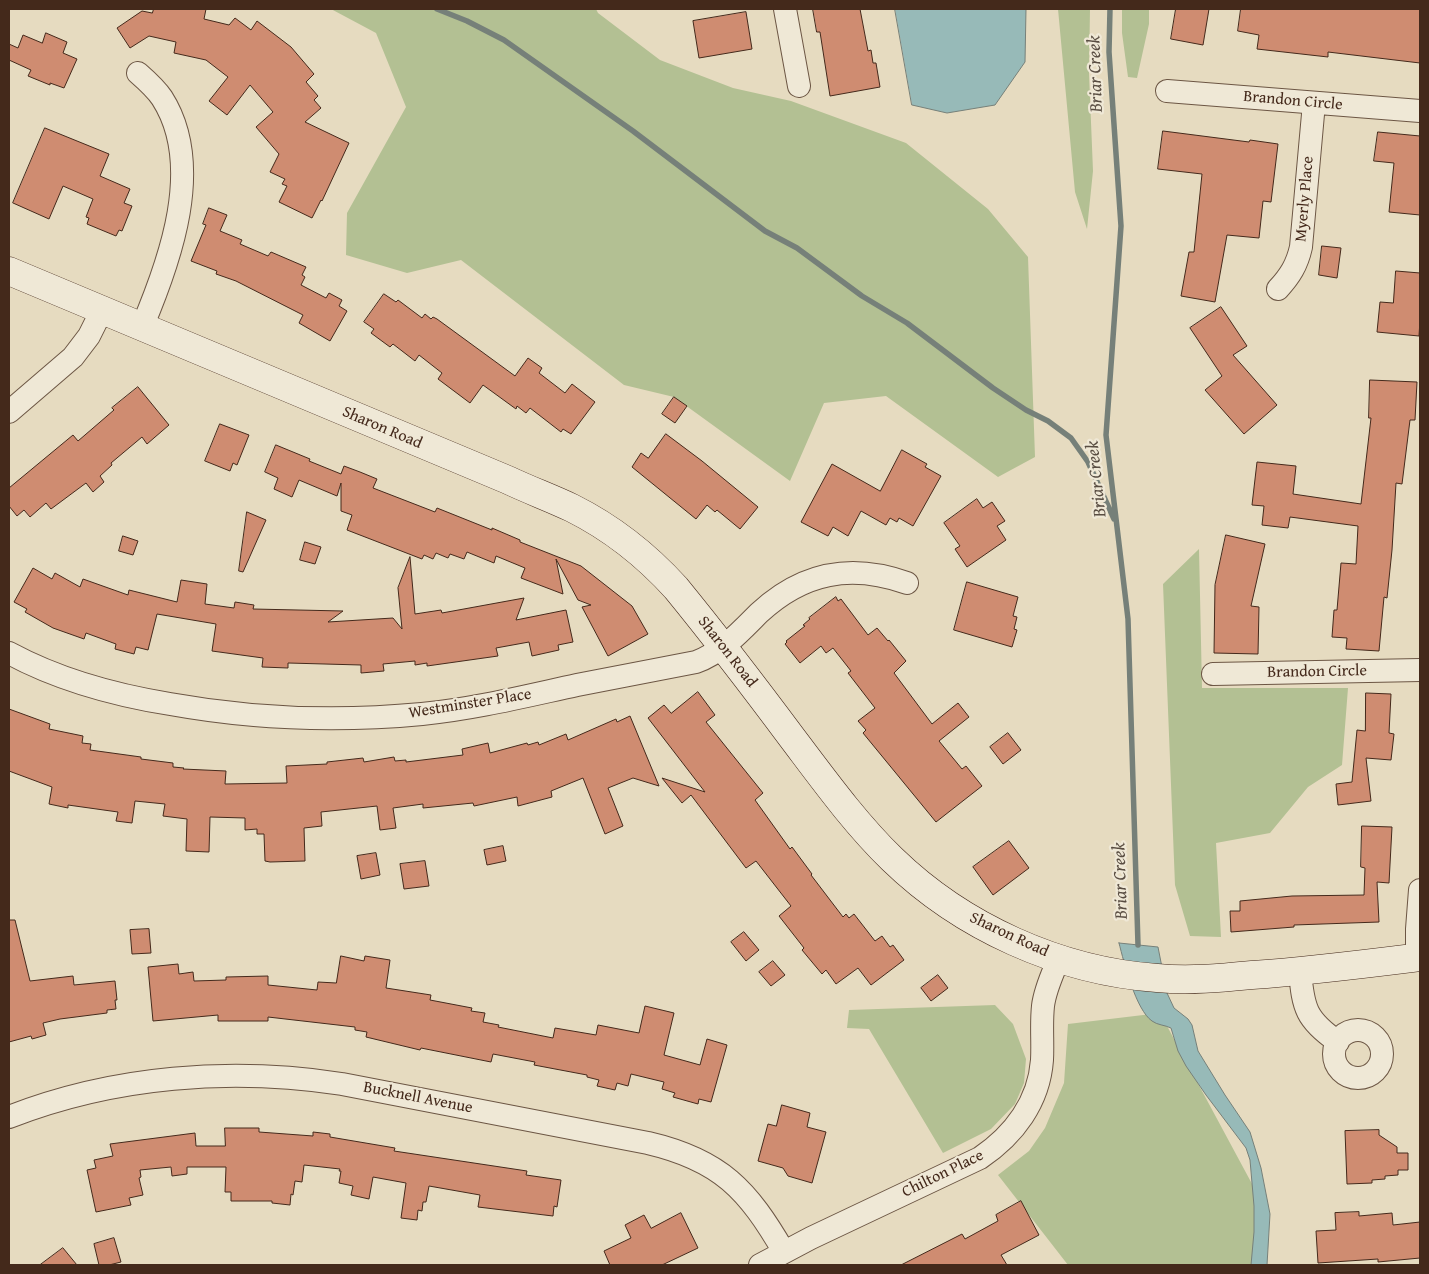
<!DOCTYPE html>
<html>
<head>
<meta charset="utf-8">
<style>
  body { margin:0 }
  #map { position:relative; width:1429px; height:1274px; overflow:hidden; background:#e6dbc0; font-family:"Gentium Book Plus",serif }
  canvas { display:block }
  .frame { position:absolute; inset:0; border:10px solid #44291b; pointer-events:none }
</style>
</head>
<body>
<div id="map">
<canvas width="1429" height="1274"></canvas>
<div class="frame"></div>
</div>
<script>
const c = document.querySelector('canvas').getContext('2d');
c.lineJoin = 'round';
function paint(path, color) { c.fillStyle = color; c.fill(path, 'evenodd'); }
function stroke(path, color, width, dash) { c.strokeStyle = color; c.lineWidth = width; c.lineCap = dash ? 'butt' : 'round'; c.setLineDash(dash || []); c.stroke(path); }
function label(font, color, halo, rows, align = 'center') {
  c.font = font + ' "Gentium Book Plus",serif'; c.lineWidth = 4.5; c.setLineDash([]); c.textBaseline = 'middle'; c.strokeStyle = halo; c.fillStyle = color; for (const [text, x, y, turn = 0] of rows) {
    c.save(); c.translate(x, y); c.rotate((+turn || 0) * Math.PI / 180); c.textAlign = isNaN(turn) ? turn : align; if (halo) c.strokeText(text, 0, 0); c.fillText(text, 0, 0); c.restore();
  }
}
const green = new Path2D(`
  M331 9H596L598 13 660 60 733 88 791 101 906 143 988 209 1028 257 1035 457 998 477 886 396 824 403 790 481 674 397 624 385 461 260 407 273 346 255 347 213 406 107 376 33Z
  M1058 9H1090L1089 73 1093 171 1087 229 1075 192Z
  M1122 9H1149V24L1137 78 1128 77 1122 33Z
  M1199 549 1202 688H1348L1342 765 1308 787 1270 833 1216 843 1221 937 1190 936 1175 885 1163 584Z
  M995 1005 1013 1024 1026 1059 1024 1083 1015 1104 991 1129 943 1153 869 1029 847 1028 849 1010Z
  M1160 1013 1265 1208 1264 1265H1068L998 1175 1029 1151 1045 1128 1064 1083 1068 1024Z`);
const water = new Path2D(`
  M895 9H1026L1025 62 995 105 947 113 912 105Z
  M1119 943 1158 947 1167 993 1174 1008 1188 1019 1192 1025 1198 1051 1225 1095 1250 1132 1261 1168 1270 1214 1267 1265H1251L1254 1232V1206L1250 1160 1246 1148 1206 1095 1186 1066 1178 1051 1171 1028C1165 1025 1157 1025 1152 1021 1136 1010 1124 963 1119 943Z`);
const stream = new Path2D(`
  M437 9 467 21 504 40 633 131 765 231 797 248 862 296 907 323 993 388 1026 410 1048 421 1071 438 1088 462 1114 519
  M1110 9 1109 52 1121 226 1106 435 1128 619 1138 945`);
const building = new Path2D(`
  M154 9H206L204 19 229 25 235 18 251 30 257 21 291 47 314 74 306 82 318 96 314 100 321 108 305 122 349 143 322 201 321 200 312 218 279 202 287 186 282 184 285 179 270 172 279 154 256 127 273 112 250 85 227 115 209 101 228 77 206 60 174 53 176 42 149 36 130 48 117 28 142 11 152 13Z
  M813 9H860L868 51 871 50 873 63H876L880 87 830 96 820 32H817Z
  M1176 9H1209L1203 45 1171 39Z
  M1241 9H1420V63L1328 52V57L1257 49 1259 35 1238 31Z
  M746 12 752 49 699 58 693 21Z
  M46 33 67 42 63 53 77 59 64 88 50 83V85L28 76 31 70 9 60V44L18 48 23 35 42 43Z
  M45 128 109 154 100 176 130 189 124 203 132 206 122 231 119 230 116 236 87 224 89 218 86 217 93 199 63 186 49 219 13 203Z
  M1163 131 1249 142 1250 140 1278 144 1271 202 1263 201 1259 238 1227 235 1215 302 1181 296 1189 252H1194L1202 174 1158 169Z
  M1378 132 1420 136V215L1389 212 1394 163 1374 161Z
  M209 208 227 215 220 231 242 240 240 244 268 256 271 252 306 267 302 275 305 277 301 285 326 298 329 293 342 300 339 306 347 311 330 341 299 323 303 315 236 281 216 274 217 271 191 261 206 225 203 224Z
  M1322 246 1341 248 1337 278 1319 275Z
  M1396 271 1420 273V320L1419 336 1377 332 1380 302 1393 303Z
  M384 294 396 302 398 300 422 318 425 314 431 319 433 317 437 319 515 376 528 358 542 368 539 373 565 393 572 384 595 402 571 434 563 429 561 432 530 408 526 413 517 406 516 409 483 385 470 403 438 379 442 373 419 355 415 361 393 344 390 347 371 333 374 329 364 322Z
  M1221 307 1247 346 1233 355 1277 405 1244 434 1205 390 1222 376 1190 328Z
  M1370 380 1417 382 1415 420H1410L1402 484 1396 483 1392 550 1387 598 1384 597 1379 651 1346 649 1347 638 1332 637 1334 610H1337L1341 563 1356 564 1358 526 1290 517 1288 528 1262 525 1264 506 1252 505 1257 462 1296 466 1293 494 1361 504 1371 418H1369Z
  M138 387 169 425 147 444 142 437 111 463 112 465 100 476 104 482 93 492 86 483 51 509 46 503 30 517 24 510 17 516 9 506V488L73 435 78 441 114 410 112 408Z
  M674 397 687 406 675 423 662 414Z
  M220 424 249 435 237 465 233 463 230 471 205 461Z
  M666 434 702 461 758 507 740 529 717 510 715 512 707 505 696 519 632 467 641 453 648 458Z
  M276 445 310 459 309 461 341 474 344 466 360 472 377 479 373 488 435 512 437 508 492 530V528L520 540V542L581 566 632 606 648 634 608 656 582 607 591 605 578 600 556 559 563 594 521 578 525 568 496 556 494 563 467 552 464 559 450 554 448 558 436 553 433 559 424 555 422 559 347 530 352 515 341 511V483L337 496 299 480 292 497 274 489 278 478 265 472Z
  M902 450 927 464 925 467 941 476 913 526 899 518 897 522 890 518 886 525 861 511 848 536 833 527 828 536 801 522 832 464 880 491Z
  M977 499 983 508 992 502 1005 521 997 526 1006 540 967 567 955 549 960 546 944 523Z
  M247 512 266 520 243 572 239 571Z
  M1226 535 1265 544 1251 606 1259 607 1258 654 1214 653 1215 585Z
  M123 536 138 541 133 555 119 551Z
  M305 542 321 547 315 564 300 560Z
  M410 557 415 614 441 610 442 613 524 598 516 620 566 610 573 642 558 645 559 650 532 656 529 642 496 648 498 656 427 666V663L415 665V661L383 664 384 671 361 673V665L288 663V668L262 667 263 658 212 651 216 624 157 614 148 650 136 647 134 654 115 649 116 644 86 633 84 639 53 628 25 612 27 609 14 602 33 568 52 579 55 573 80 587 83 579 128 595 129 590 177 602 181 580 207 584 205 604 234 608 235 602 254 605 253 609 343 611 328 622 393 618 402 629 398 588Z
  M967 582 1018 597 1013 616 1017 617 1014 629 1017 630 1012 647 954 630Z
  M836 597 838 601 841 599 868 635 877 628 888 641 889 640 906 661 894 673 932 724 958 703 969 717 939 741 962 769 966 766 982 786 936 822 863 733 866 730 858 721 875 708 848 673 851 671 833 648 826 653 821 646 800 663 785 644 787 642 786 641 805 626 803 625 810 619 809 618Z
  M698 692 715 715 706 722 763 793 755 800 790 849 792 847 812 874 811 875 843 917 846 914 849 918 854 914 875 941 882 936 890 947 893 945 904 960 871 985 858 968 836 984 826 970 822 974 802 950 804 948 779 916 791 906 756 861 746 868 691 795 682 803 662 778 705 792 648 718 664 705 671 713Z
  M1366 693 1391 694 1389 733 1394 734 1391 760 1366 758 1371 801 1338 805 1336 784 1352 782 1357 730 1365 731Z
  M9 709 50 724 49 729 83 736 82 743 91 744 90 750 141 757V759L173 763V767L184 768 183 769 226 771 225 784 287 783 286 766 327 764V762L363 758 364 762 394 757 395 761 406 760V762L463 755 462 749 488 743 490 753 527 743 528 745 538 742 539 745 566 734 568 740 616 719 617 722 630 716 659 786 633 778 608 788 623 826 605 834 583 778 551 791 552 797 518 806 517 797 474 806 473 803 423 808V804L393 808 396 828 380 830 377 806 321 812 322 826 304 828 305 861 270 862 265 861 264 834H257V829L245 830V818L210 817 209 852 186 851 187 819 163 816 165 804 135 801 132 823 116 821 118 812 68 805V808L49 804 52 787 9 771Z
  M1008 733 1021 750 1003 764 990 747Z
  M1362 826 1392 827 1389 883 1377 882 1379 922 1294 925V927L1231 932 1230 911H1240V901L1292 896 1364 895 1365 868 1361 867Z
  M1009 841 1029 868 993 895 973 867Z
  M503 846 506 861 487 865 484 850Z
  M376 853 380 875 361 879 357 856Z
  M425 861 429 886 404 889 400 864Z
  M9 920H15L30 981 73 976 74 985 115 981 117 1000H115L116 1009 107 1010V1013L60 1019 43 1023 46 1035 32 1039 31 1036 9 1042Z
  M149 929 151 953 132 954 130 930Z
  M744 932 759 950 746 961 731 942Z
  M341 956 364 961 365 956 390 960 386 988 431 995 430 1000 472 1008 471 1011 485 1013 483 1022 499 1025 498 1027 553 1038 555 1028 596 1035 598 1025 639 1033 645 1006 674 1013 664 1055 700 1065 707 1039 727 1045 711 1102 699 1099 698 1104 673 1097 675 1093 662 1089 664 1082 631 1074 628 1086 617 1083 615 1090 597 1086 599 1080 587 1077V1075L534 1065 535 1062 493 1054 491 1062 421 1048 420 1050 366 1037 367 1032 355 1030V1027L268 1017V1021H218V1015L153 1021 148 967 178 964 179 974 193 972 194 981 226 980V977L268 976V985L317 990 318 982 336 983Z
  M773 961 785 975 771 986 759 972Z
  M938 975 948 988 931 1001 921 988Z
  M782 1105 810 1113 807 1127 826 1132 812 1183 788 1176 783 1168 758 1161 768 1124 776 1126Z
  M225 1128H259V1132L313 1136V1132L330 1134V1137L395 1148 394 1151 527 1171 526 1175 561 1180 557 1207 554 1206 553 1216 478 1207 480 1195 429 1186 426 1202H423L422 1211 418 1210 417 1220 401 1218 406 1183 373 1177 369 1199 351 1195 353 1186 339 1183 341 1171H339L340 1169 304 1165 302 1182 295 1181 293 1195 291 1194 290 1205 272 1203V1201H231V1192H225L226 1167H187V1174L172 1176 171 1167 140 1170 141 1177 139 1178 143 1195 129 1198 131 1205 96 1212 87 1170 96 1168 94 1160 113 1156 110 1144 195 1133 196 1146H225Z
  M1379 1130V1135L1397 1147V1153H1408V1170H1398V1175L1385 1176V1179L1372 1180V1183L1347 1184 1345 1131Z
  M1021 1201 1039 1235 1001 1255 1007 1265H901L962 1234 965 1239 998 1221 996 1215Z
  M1359 1212V1216L1392 1213 1393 1225 1420 1222V1258L1378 1262V1259L1318 1263 1316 1231 1336 1230 1335 1213Z
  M681 1213 698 1248 662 1265H610L604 1251 631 1238 625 1225 644 1215 651 1228Z
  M114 1238 121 1262 109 1265H99L94 1244Z
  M63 1248 77 1265H40Z`);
const street = new Path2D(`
  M785 9 799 86
  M138 73C146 80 156 89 162 98 205 165 170 261 142 327
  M1167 91 1420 111
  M1278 289C1290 276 1297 265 1301 247L1314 103
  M9 412 73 357 89 336 102 310
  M9 653C59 680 114 695 170 704 253 719 337 722 422 714 474 709 526 696 577 685 617 677 656 670 696 662 721 653 740 632 759 613 803 572 851 563 907 583
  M1213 674 1420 670
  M1417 958V929L1420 890
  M1300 971C1303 1008 1306 1020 1338 1042
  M1334 1054a24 24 0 1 1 48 0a24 24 0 1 1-48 0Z
  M9 1117C114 1076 231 1067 342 1084L648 1143C721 1160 748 1190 784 1252
  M760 1265 811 1238 980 1158C1014 1135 1039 1102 1042 1060 1043 1042 1041 1024 1043 1006 1045 989 1053 973 1059 958`);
const secondary = new Path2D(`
  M9 271 508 480C529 490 551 498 572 508 612 528 646 555 676 588 716 637 755 688 793 739 824 780 855 823 892 859 962 927 1059 971 1157 978 1189 981 1221 978 1252 975 1309 971 1364 964 1420 957`);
const streetNames = [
  ["Brandon Circle",1293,101,5],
  ["Myerly Place",1305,199,-85],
  ["Sharon Road",382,428,23],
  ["Sharon Road",727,652,52],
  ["Brandon Circle",1317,672,-1],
  ["Westminster Place",470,704,-9],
  ["Sharon Road",1009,935,25],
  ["Bucknell Avenue",418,1098,11],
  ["Chilton Place",943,1174,-26]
];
const waterNames = [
  ["Briar Creek",1096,74,-92],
  ["Briar Creek",1097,479,-96],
  ["Briar Creek",1121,881,-92]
];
paint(green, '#b3c093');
paint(water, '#97bab8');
stroke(water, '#768079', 1);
stroke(stream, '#768079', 5.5);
paint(building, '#cf8c71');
stroke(building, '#44291b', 1);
stroke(street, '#6c5644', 24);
stroke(secondary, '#44291b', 29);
stroke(street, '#efe8d6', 22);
stroke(secondary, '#efe8d6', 28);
label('16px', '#44291b', '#efe8d6', streetNames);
label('italic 18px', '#594d42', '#efe8d6', waterNames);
</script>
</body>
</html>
